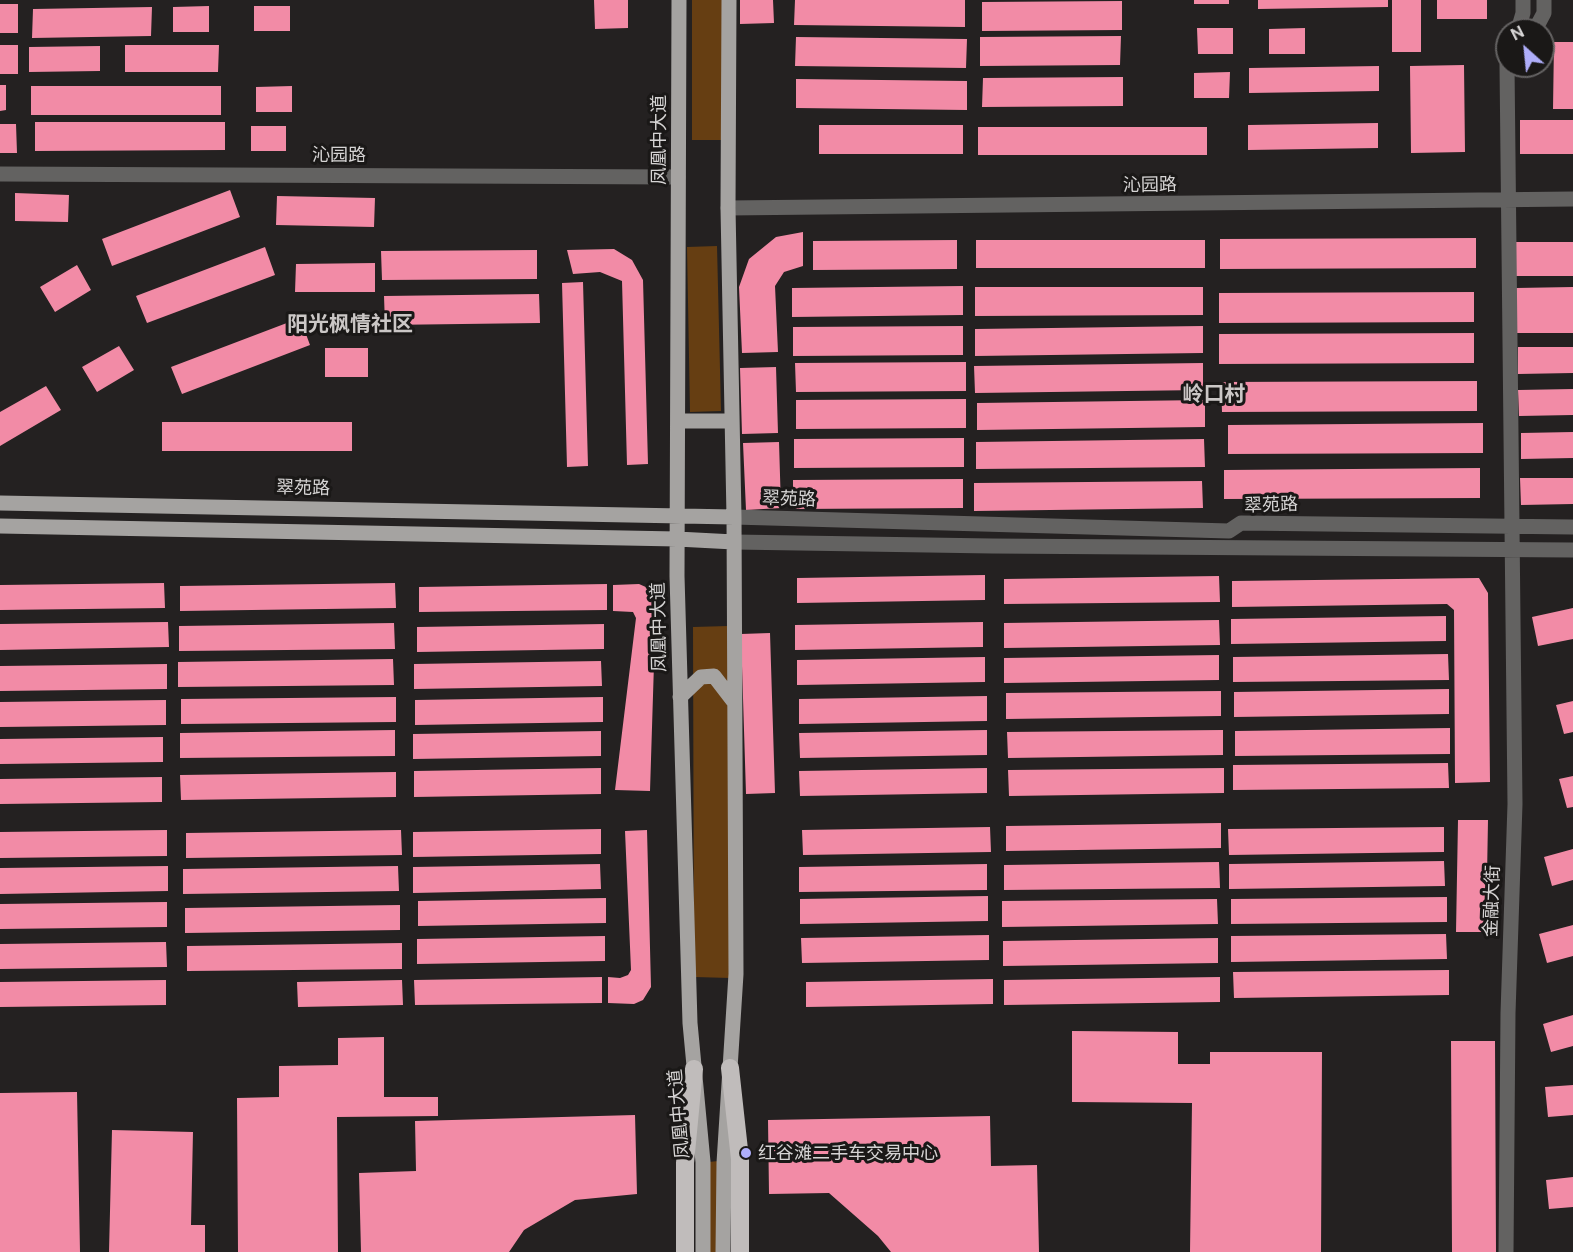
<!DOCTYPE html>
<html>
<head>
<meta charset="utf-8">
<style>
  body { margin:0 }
  #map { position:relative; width:1573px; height:1252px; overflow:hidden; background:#242121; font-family:"Public Sans",sans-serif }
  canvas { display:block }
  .north { position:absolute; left:1495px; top:18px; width:60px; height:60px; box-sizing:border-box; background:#1a1817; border:2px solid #656363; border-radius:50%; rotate:333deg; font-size:16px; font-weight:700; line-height:24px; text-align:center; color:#d6d4d4 }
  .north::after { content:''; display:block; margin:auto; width:21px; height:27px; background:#afaefa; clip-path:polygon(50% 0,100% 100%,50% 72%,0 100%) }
</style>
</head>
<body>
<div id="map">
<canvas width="1573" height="1252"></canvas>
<div class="north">N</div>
</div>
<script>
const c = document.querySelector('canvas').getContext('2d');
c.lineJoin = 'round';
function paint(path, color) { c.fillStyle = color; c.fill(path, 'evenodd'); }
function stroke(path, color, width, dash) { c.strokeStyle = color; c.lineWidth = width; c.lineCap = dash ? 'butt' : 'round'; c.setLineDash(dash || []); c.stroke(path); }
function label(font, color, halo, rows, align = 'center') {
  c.font = font + ' "Public Sans","Noto Sans SC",sans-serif'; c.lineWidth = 6; c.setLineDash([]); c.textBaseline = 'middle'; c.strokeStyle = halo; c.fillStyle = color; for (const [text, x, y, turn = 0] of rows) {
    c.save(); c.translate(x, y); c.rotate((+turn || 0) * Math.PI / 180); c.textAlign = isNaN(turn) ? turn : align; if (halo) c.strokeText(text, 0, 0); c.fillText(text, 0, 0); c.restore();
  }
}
const green = new Path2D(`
  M692 0H725V140H692Z
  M717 246 721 411 690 412 687 247Z
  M728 626 731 978 694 977 693 627Z
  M718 1161V1252H710L709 1162Z`);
const building = new Path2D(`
  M594 0H628V28L595 29Z
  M740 0H773L774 23 740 24Z
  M795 0H965V27L794 25Z
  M1194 0H1229V4H1194Z
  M1258 0H1388V7L1258 9Z
  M1392 0H1421V52H1392Z
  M1437 0H1487V19H1437Z
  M1122 1V30L982 31V2Z
  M0 4H18V33H0Z
  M209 6V32H173V7Z
  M254 6H290V31H254Z
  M152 7 151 36 32 38 33 9Z
  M1197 28H1233V54H1198Z
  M1305 28V54H1269V29Z
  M1121 36 1120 65 980 66V37Z
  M796 37 967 39 966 68 795 66Z
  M1554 42H1573V109H1553Z
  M0 45H18V74H0Z
  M125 45H219L218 72H125Z
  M100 46V71L29 72V47Z
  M1464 65 1465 152 1411 153 1410 66Z
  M1379 66V91L1249 93V68Z
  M1230 72 1229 98H1194V73Z
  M1123 77V106L982 107 983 78Z
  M796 79 967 81V110L796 108Z
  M0 85H6V110L0 111Z
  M31 86H221V115H31Z
  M292 86V112H256V87Z
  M1520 120H1573V154H1520Z
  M35 122H225V150L35 151Z
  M1378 123V148L1248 150V125Z
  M0 124H16L17 153H0Z
  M819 125H963V154H819Z
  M251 126H286V151H251Z
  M978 127H1207V155H978Z
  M230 190 240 217 112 266 102 239Z
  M15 193 69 195 68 222 15 221Z
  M277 196 375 198 374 227 276 225Z
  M803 232V266L784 272 775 286 778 352 742 353 739 287 749 259 776 237Z
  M1476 238V268L1220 269V239Z
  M957 240V269L813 270V241Z
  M976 240H1205V268H976Z
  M1516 242H1573V276H1516Z
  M265 247 275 275 147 323 136 296Z
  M614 249 632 260 643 280 648 464 627 465 622 281 600 272 573 274 567 250Z
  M537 250V279L382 280 381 251Z
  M375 263V292H295L296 264Z
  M77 265 91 290 55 312 40 287Z
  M583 282 588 466 567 467 562 283Z
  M963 286V315L792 317V288Z
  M975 287H1203V315L975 316Z
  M1573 287V333H1517L1516 288Z
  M1474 292V322L1219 323V293Z
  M539 294 540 323 385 325 384 296Z
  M300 318 310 345 182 394 171 367Z
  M963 326V355L793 356V327Z
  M1203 326V353L975 356V329Z
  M1474 333V363L1219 364V334Z
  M119 346 134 370 97 392 82 367Z
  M1518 347H1573V373L1518 374Z
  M325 348H368V377H325Z
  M966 362V391L796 392 795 363Z
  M1203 363V390L975 393 974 366Z
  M776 367 778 433 742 434 740 368Z
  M1477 381V411L1222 412 1221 382Z
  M46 386 61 410 0 446V412Z
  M1573 389V415L1519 416 1518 390Z
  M966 399V428L796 429V400Z
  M1205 400V427L977 430V403Z
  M162 422H352V451H162Z
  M1483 423V453L1228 454V425Z
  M1573 432V458L1521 459V433Z
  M964 438V467L794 468V439Z
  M1204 439 1205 467 976 469V442Z
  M779 442 781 508 746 510 743 443Z
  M1480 468V498L1224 499V470Z
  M1520 478H1573V504L1521 505Z
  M963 479V508L793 509V480Z
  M1202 481 1203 508 974 511V483Z
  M985 575V600L797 603V578Z
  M1219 576 1220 602 1004 604V579Z
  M1479 578 1488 593 1490 782 1455 783 1454 610 1447 604 1232 607V581Z
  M164 583 165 608 0 610V585Z
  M395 583 396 608 180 611V586Z
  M607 584V610L419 612V587Z
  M639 584 648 588 656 600 650 791 615 790 636 618 633 612 613 611V585Z
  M1573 608V639L1538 646 1532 617Z
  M1446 616V641L1231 644V619Z
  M1219 620 1220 645 1004 648V623Z
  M168 622 169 647 0 650V624Z
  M983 622V647L795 650V625Z
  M394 623 395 649 179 651V626Z
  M604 624V649L417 652V627Z
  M770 633 775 793 746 794 741 634Z
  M1448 654 1449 680 1233 682V657Z
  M1219 655V680L1004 683V658Z
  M985 657V682L797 685V660Z
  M393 659 394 685 178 687V662Z
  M601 661 602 686 414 689V664Z
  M167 664V689L0 691V666Z
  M1449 689V714L1234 717V692Z
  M1221 691V716L1006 719V693Z
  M987 696V721L799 724V699Z
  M396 697V722L181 724V699Z
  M603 697V722L415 725V700Z
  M166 700V725L0 727V702Z
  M1573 701V732L1564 734 1556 705Z
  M1450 728V754L1235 756V731Z
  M395 730V756L180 758V733Z
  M987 730V755L800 758 799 733Z
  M1223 730V755L1008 758 1007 732Z
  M601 731V756L413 759V734Z
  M163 737V762L0 764V739Z
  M1448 763 1449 788 1233 790V765Z
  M601 768V794L414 797V771Z
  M987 768V793L800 796 799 771Z
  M1224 768V793L1009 796 1008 770Z
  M396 772V797L181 800 180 775Z
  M1573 776V807L1567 808 1559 779Z
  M162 777V802L0 804V779Z
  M1458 820H1488L1486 932H1456Z
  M1221 823V848L1006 851V826Z
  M990 827 991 852 803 855 802 830Z
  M1444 827V852L1229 855 1228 829Z
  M601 829V854L413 857V832Z
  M167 830V856L0 858V832Z
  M401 830 402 855 186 858V833Z
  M647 830 651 987 643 1000 634 1004 608 1003V977L620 978 628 975 631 970 625 831Z
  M1573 849V880L1552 886 1544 857Z
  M1444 861 1445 886 1229 889V864Z
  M1219 862 1220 888 1004 890V865Z
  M600 864 601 889 413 893V867Z
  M987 864V890L799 892V867Z
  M168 866V891L0 894V868Z
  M398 866 399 891 183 894V869Z
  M988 896V921L800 924V899Z
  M1447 897V922L1231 924V899Z
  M606 898V923L418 926V901Z
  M1217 899 1218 924 1002 927V901Z
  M167 902V927L0 929V904Z
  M400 905V930L185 933V908Z
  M1573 925V956L1547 963 1539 934Z
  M1446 934 1447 959 1231 962V936Z
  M989 935V960L802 963 801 938Z
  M605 936V961L417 964V939Z
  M1218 938V963L1003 966V941Z
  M166 942 167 967 0 969V944Z
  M402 943V969L187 971V946Z
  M1449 970V995L1234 998 1233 972Z
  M602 977V1003L415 1005 414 980Z
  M1220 977V1002L1004 1005V980Z
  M993 979V1004L806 1007V982Z
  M166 980V1005L0 1007V982Z
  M402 980 403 1005 298 1007 297 982Z
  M1573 1015V1046L1551 1052 1543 1024Z
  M1072 1031 1178 1032V1064H1210V1052H1322L1321 1252H1190L1192 1103 1072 1102Z
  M384 1037V1097H438V1116L337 1117 338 1252H238L237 1098 279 1097V1066L338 1065V1038Z
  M1451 1041H1495L1496 1252H1452Z
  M1573 1085V1115L1548 1117 1545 1087Z
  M77 1092 80 1252H0V1093Z
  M635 1115 637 1194 575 1200 524 1230 509 1252H361L359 1173 416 1171 415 1121Z
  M990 1116 991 1166 1037 1165 1039 1252H891L878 1236 829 1193 769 1194 768 1120Z
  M112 1130 193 1132 191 1225H205V1252H109Z
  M1573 1177V1207L1549 1209 1546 1180Z`);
const minor = new Path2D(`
  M1518 30 1523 13V0
  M1535 30 1544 13V0
  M0 174 678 177
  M728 208 1573 199
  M734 517 1229 531 1241 523 1573 527
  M734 542 992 546 1573 550
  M1506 1252 1508 1013 1515 804 1507 65`);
const major = new Path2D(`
  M679 0 677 576 690 1023 703 1162V1252
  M678 421H732
  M0 503 734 517
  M0 526 677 539 734 542
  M680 697 701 677 714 676 734 702
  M723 1252 724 1163 736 974 734 517 728 208 729 0`);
const highway = new Path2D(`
  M730 1068 740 1159V1252
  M685 1252V1163L694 1069`);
const markers = [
  [746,1153,6,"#afaefa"]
];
const streetNames = [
  ["凤凰中大道",659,140,-90],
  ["沁园路",339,155],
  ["沁园路",1150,185,-1],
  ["翠苑路",303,488,1],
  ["翠苑路",789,499,2],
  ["翠苑路",1271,505,-2],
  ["凤凰中大道",659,627,-91],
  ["金融大街",1492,901,-88],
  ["凤凰中大道",679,1114,-95]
];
const poiNames = [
  ["红谷滩二手车交易中心",758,1153]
];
const quarterNames = [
  ["阳光枫情社区",350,325],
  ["岭口村",1214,395]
];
paint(green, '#663e12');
paint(building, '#f28ba6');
stroke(minor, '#636261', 15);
stroke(major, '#a5a3a1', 15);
stroke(highway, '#c0bcbb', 18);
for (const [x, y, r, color] of markers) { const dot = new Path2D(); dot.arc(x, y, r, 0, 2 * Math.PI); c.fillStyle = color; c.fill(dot); stroke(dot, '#1a1817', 2); }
label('18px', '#d6d4d4', '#1a1817', streetNames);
label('18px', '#d6d4d4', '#1a1817', poiNames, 'left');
label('bold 21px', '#cbc7c6', '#1a1817', quarterNames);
</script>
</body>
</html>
